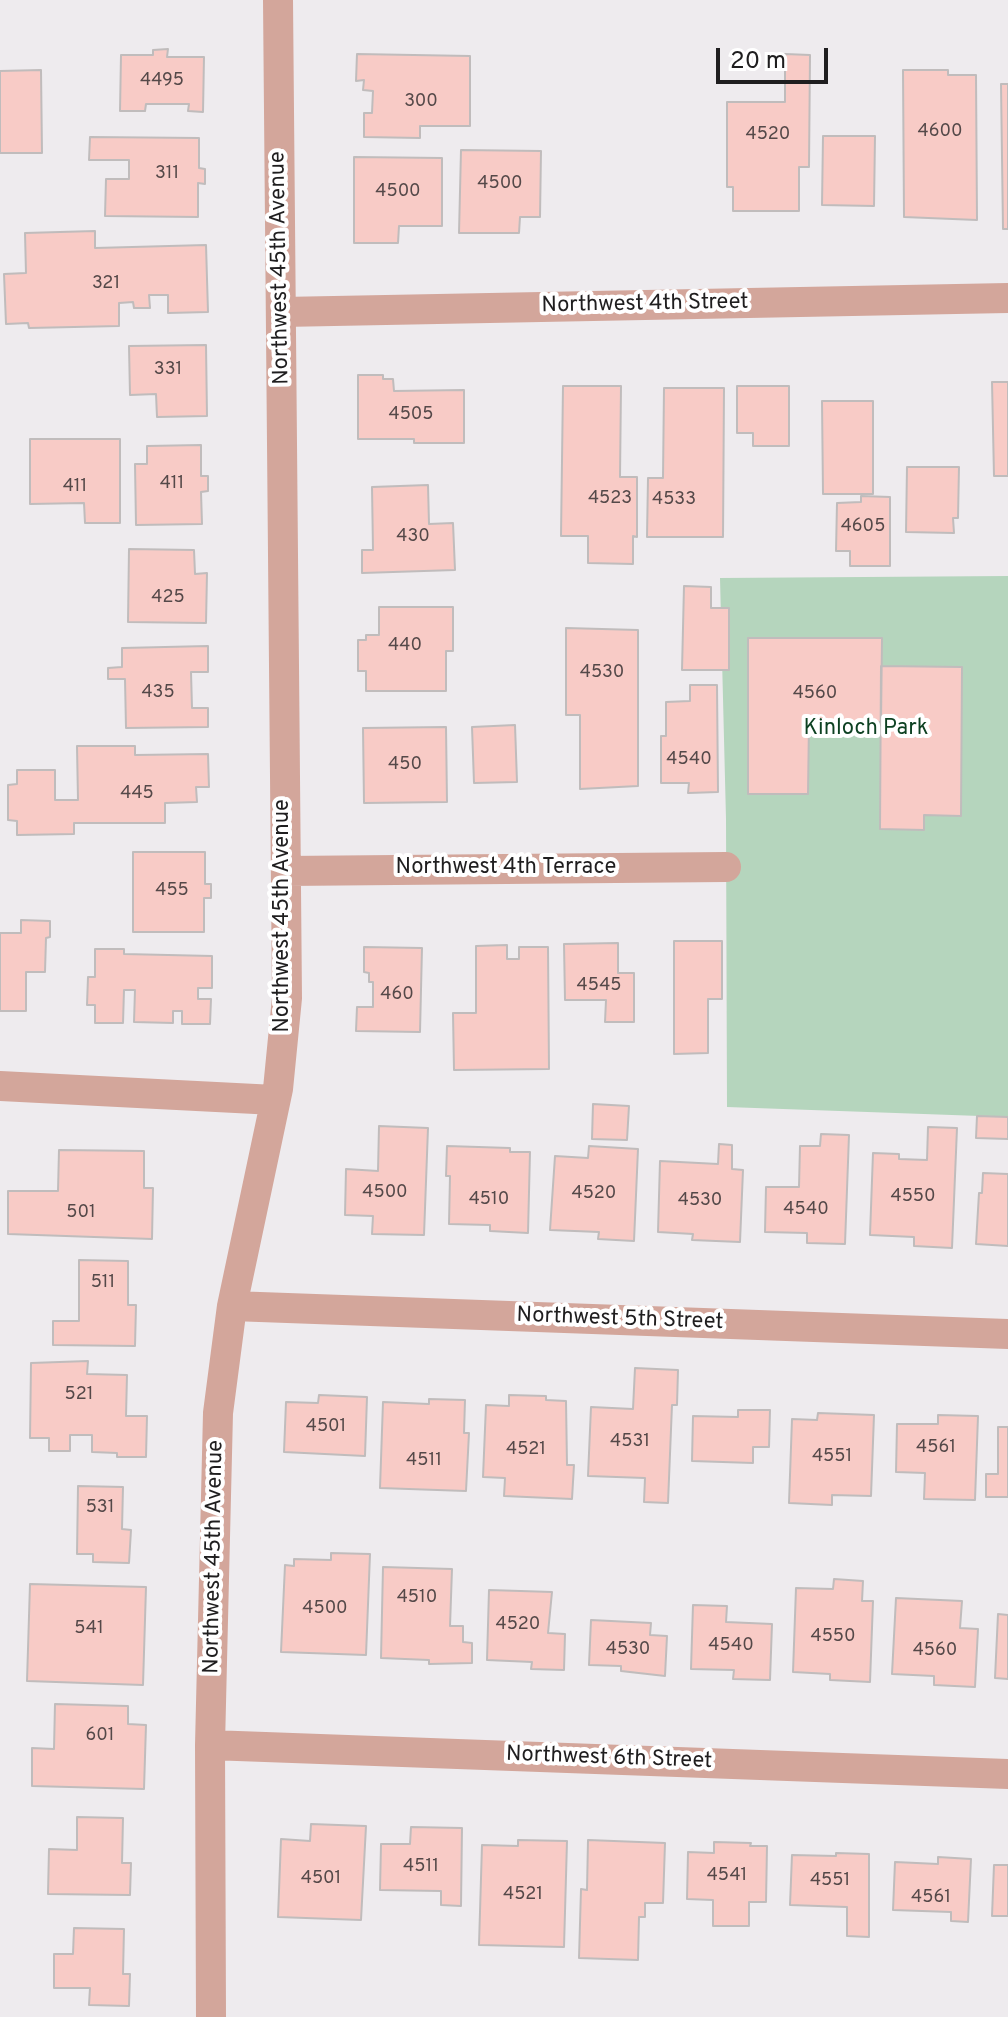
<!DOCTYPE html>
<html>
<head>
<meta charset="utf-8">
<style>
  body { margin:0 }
  #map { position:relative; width:1008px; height:2017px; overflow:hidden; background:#eeebee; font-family:Overpass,sans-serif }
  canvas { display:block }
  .scale { position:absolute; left:716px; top:48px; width:112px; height:36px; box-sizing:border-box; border:4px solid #1f1e1f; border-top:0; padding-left:10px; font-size:24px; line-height:28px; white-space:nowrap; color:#1f1e1f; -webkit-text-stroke:6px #fff; paint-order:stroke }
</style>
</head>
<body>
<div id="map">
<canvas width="1008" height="2017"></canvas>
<div class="scale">20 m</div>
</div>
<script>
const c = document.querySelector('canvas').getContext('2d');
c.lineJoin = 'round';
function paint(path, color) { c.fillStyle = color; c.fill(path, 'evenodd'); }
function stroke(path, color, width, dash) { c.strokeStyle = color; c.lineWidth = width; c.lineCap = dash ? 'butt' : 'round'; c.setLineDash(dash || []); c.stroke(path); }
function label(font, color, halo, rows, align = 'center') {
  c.font = font + ' Overpass,sans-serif'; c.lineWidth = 8; c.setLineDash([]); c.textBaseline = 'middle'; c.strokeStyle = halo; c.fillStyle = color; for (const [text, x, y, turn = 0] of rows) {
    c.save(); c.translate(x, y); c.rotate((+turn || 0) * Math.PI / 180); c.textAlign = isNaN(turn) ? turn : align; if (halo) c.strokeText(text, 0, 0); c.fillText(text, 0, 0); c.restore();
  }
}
const green = new Path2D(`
  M1008 576V1117L727 1107 726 819 720 578Z`);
const building = new Path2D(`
  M168 49 167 57H204L203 112 188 111 189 104H146L145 111H120L121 55H153V50Z
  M357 54 470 56V126H420V138L364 137V113H372L373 91 363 90 364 80 356 81Z
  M785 54 810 55 809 167H799V211H733V187H727V102H785Z
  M41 70 42 153H0V71Z
  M903 70H948V75H976L977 220 904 217Z
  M1001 84H1008V229H1003Z
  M823 136H875L874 206 822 205Z
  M90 137 199 138V168L205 169V184L198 183V217L105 216 106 179H129V160H89Z
  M461 150 541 151 540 217H520L519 233H459Z
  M354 157 442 158V226H399L398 243H354Z
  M95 231V248L206 245 208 312 168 313V295H149L150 308H134L133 302 119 303V326L29 328 28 323 6 324 4 274 26 273 25 233Z
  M206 345 207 416 157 417 156 394 130 395 129 346Z
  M358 375H383V379H393L394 391 464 390V443H414V439H358Z
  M992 382H1008V476H994Z
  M563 386H621L620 477H637V537L633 536V564L588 563V536H561Z
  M737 386H789V446H753V433H737Z
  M664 388H724L723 537H647L648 478H663Z
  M822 401H873V494H823Z
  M30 439H120V523H85L84 503 30 504Z
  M201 445V476H208V491L201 492 202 524 136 525 135 464H147V446Z
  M907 467H959L958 518H953L954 533 906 532Z
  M428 485 429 524 453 523 455 570 362 573V550H373L372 487Z
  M861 496 890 497V566H850V551H836L837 503 861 502Z
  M129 549 194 550 195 574 207 573 206 623 128 622Z
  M684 586 711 587V608H729V670H682Z
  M379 607H453V651H446V691H366V671H358V640H366V635H379Z
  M566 628 638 630V786L580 789V715H566Z
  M748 638H882L881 722H809L808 794H748Z
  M208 646V672H191L192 708H208V727L126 728 125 679H108V668L122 667V648Z
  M881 666 962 667 961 816 924 815V830L880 829Z
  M690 685H717L718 792 688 793 689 783H661V736H666V702L690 701Z
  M515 725 517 782 474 783 472 727Z
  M446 727 447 802 364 803 363 728Z
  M77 746H135V755L208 754 209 787H196L197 802 165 803V823H74V834L17 835V821L8 820V785L17 784V770H55V800H78Z
  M133 852H205V884H211V898H204V932H133Z
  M21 920 50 921V937L46 938 45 972H26V1011H0V933H21Z
  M674 941H722V999H708V1053L674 1054Z
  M618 943V973H634V1022H605L606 1000H565L564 944Z
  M507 945V959H519V947H548L549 1069 454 1070 453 1013H476V946Z
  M364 947 422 948 420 1032 356 1031 357 1007H373V982H369V973L364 972Z
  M95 949H124V954L212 956V988H198V999H211L210 1024H182V1011H173V1023L134 1022 135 990H124L123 1023H95V1005H87L88 977H95Z
  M593 1104 629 1106 627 1140 592 1139Z
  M977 1116 1008 1117V1139L976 1138Z
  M379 1126 428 1128 424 1235 372 1234 373 1216 345 1215 346 1169 378 1171Z
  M928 1127 957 1128 952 1248 914 1246V1237L870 1235 873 1153 899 1154V1159L927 1160Z
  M821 1134 849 1135 845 1244 807 1243V1233L765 1232 766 1187H799L800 1146H820Z
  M719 1144 732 1145V1169L743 1170 740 1242 692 1240 693 1234 658 1232 660 1161 718 1164Z
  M447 1146 510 1148V1152H530L528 1233 490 1231V1225L449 1224 450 1176H446Z
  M589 1146 638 1149 634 1241 598 1239 599 1232 550 1230 555 1156 588 1158Z
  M59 1150 144 1151V1188H153L152 1239 8 1234V1191H58Z
  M983 1173 1008 1174V1246L976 1244 979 1193H982Z
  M79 1260 128 1261V1305H136L135 1346 53 1345V1321H79Z
  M88 1361 87 1374 127 1375 126 1416H147L146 1457H117V1453L92 1452V1435H70V1451H49V1438H30L31 1363Z
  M635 1368 678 1370 677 1405H672L668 1503 644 1502 645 1478 588 1476 591 1407 633 1409Z
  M319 1395 367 1397 365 1456 284 1452 286 1402 318 1403Z
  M509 1395 546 1396V1400L566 1401 567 1465H574L572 1499 504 1496 505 1478 483 1477 486 1405 509 1406Z
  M429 1399 465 1400 464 1433H469L466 1491 380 1488 383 1402 429 1404Z
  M738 1410H770L769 1447H753V1463L692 1461 693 1416 738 1417Z
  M818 1413 874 1415 871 1496 832 1495V1505L789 1503 792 1419 817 1420Z
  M938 1415 978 1416 975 1500 924 1499 925 1473 896 1472 897 1424H938Z
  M998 1427H1008V1497H986V1474H998Z
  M78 1486 123 1487 122 1529 131 1530 129 1563 93 1562V1554H77Z
  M331 1553 370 1554 366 1655 281 1652 285 1565 294 1566V1559L331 1560Z
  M383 1567 452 1569 450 1626H463V1642L472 1643V1663L429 1664V1660L381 1658Z
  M834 1579 863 1581 862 1601H873L870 1682 830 1680V1674L793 1672 796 1588 833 1589Z
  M30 1584 146 1587 143 1685 27 1681Z
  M489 1590 552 1592 548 1633 565 1634 564 1670 531 1669 532 1662 487 1660Z
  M896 1598 962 1601 960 1628 978 1629 975 1687 934 1685V1676L892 1674Z
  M693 1605 727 1606 726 1622 772 1624 770 1680 733 1679 734 1670 691 1669Z
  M998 1614 1008 1615V1679L995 1678Z
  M591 1620 651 1623 650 1635 667 1636 665 1676 621 1671V1666L589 1665Z
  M55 1704 128 1706V1724L146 1725 144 1789 32 1786V1748L54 1749Z
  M77 1817 123 1818 122 1863H131L130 1895 48 1894 49 1849 77 1850Z
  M311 1824 366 1826 361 1920 278 1917 281 1839 310 1841Z
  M411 1827 462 1828 461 1906 441 1905V1891L380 1890 381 1844H410Z
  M518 1840 567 1841 564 1947 479 1945 482 1845 518 1846Z
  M588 1840 665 1843 663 1903H645V1917H639L638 1960 579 1958 581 1889 587 1890Z
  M714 1842 751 1843 750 1846H767L766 1902H749V1926H713V1900L687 1899 688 1852 714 1853Z
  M836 1853 869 1854V1937L847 1936V1907L790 1905 792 1855 836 1856Z
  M938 1857 971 1859 968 1922 951 1921V1912L893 1910 895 1862 938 1864Z
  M994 1865H1008V1916H992Z
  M74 1928 124 1929 123 1974H130L129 2006 89 2005 90 1988H54V1954H73Z`);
const minor = new Path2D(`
  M282 312 1008 298
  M286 871 726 867
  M0 1086 275 1100
  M232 1306 1008 1334
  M210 1745 1008 1774
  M211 2017 210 1745 218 1413 232 1306 278 1089 287 998 278 0`);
const numberNames = [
  ["4495",162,81],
  ["300",421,102],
  ["4600",940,132],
  ["4520",768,135],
  ["311",167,174],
  ["4500",500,184],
  ["4500",398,192],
  ["321",106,284],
  ["331",168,370],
  ["4505",411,415],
  ["411",172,484],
  ["411",75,487],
  ["4523",610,499],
  ["4533",674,500],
  ["4605",863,527],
  ["430",413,537],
  ["425",168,598],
  ["440",405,646],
  ["4530",602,673],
  ["435",158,693],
  ["4560",815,694],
  ["4540",689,760],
  ["450",405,765],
  ["445",137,794],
  ["455",172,891],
  ["4545",599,986],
  ["460",397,995],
  ["4500",385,1193],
  ["4520",594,1194],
  ["4550",913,1197],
  ["4510",489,1200],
  ["4530",700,1201],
  ["4540",806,1210],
  ["501",81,1213],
  ["511",103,1283],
  ["521",79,1395],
  ["4501",326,1427],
  ["4531",630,1442],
  ["4561",936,1448],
  ["4521",526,1450],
  ["4551",832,1457],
  ["4511",424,1461],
  ["531",100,1508],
  ["4510",417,1598],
  ["4500",325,1609],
  ["4520",518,1625],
  ["541",89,1629],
  ["4550",833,1637],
  ["4540",731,1646],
  ["4530",628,1650],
  ["4560",935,1651],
  ["601",100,1736],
  ["4511",421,1867],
  ["4541",727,1876],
  ["4501",321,1879],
  ["4551",830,1881],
  ["4521",523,1895],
  ["4561",931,1898]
];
const streetNames = [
  ["Northwest 45th Avenue",281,268,-91],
  ["Northwest 4th Street",645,305,-1],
  ["Northwest 4th Terrace",506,869],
  ["Northwest 45th Avenue",284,916,-90],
  ["Northwest 5th Street",620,1320,2],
  ["Northwest 45th Avenue",215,1557,-89],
  ["Northwest 6th Street",609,1759,2]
];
const parkNames = [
  ["Kinloch Park",866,730]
];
paint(green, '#b5d5bd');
paint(building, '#f8cbc6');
stroke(building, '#c0bcbc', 2);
stroke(minor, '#d3a69b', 30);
label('18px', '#554949', null, numberNames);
label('22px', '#1f1e1f', '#fff', streetNames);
label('22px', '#0d4122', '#fff', parkNames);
</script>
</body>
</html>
